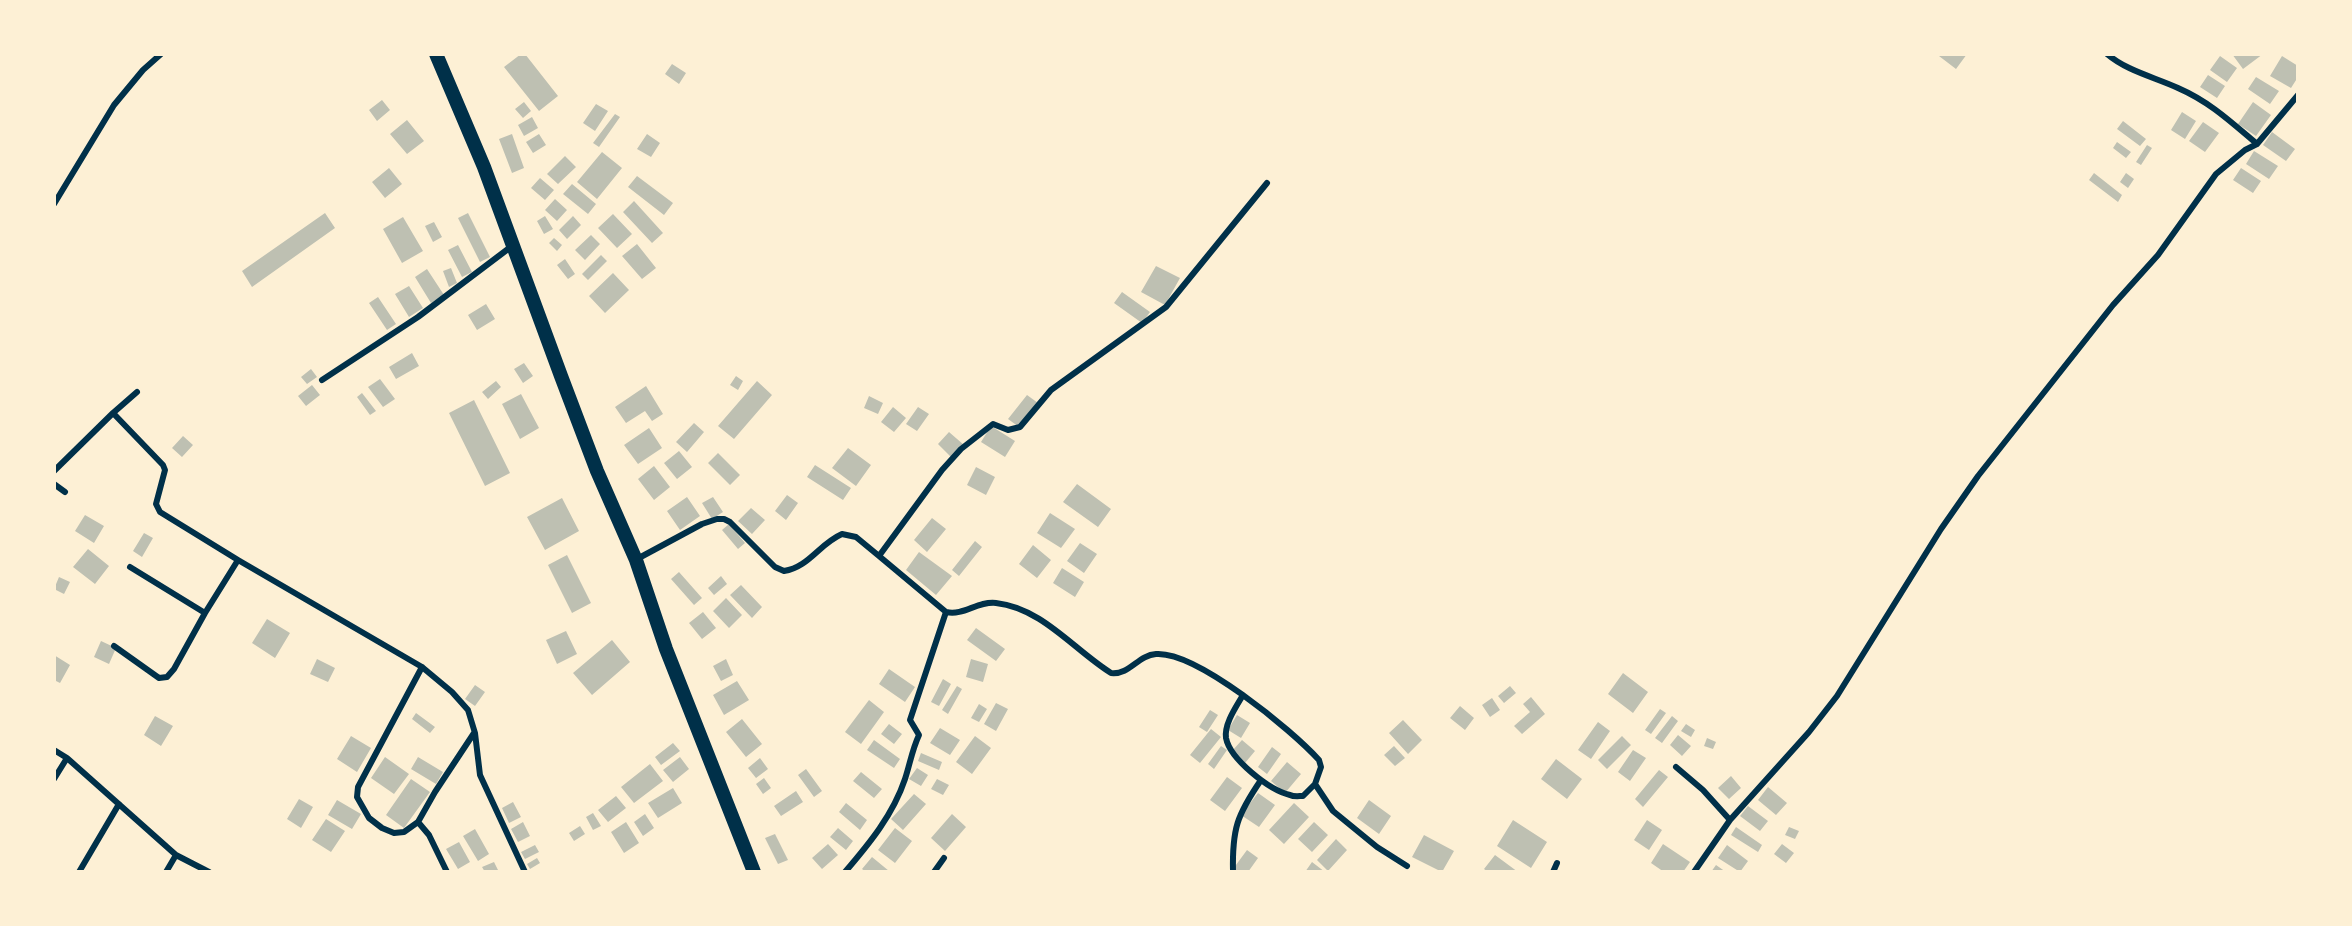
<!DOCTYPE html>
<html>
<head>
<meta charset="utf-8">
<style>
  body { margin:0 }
  #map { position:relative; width:2352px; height:926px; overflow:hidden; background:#fdf0d5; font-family:Barlow,sans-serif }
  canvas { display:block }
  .frame { position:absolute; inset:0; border:56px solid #fdf0d5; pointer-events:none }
</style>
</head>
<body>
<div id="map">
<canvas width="2352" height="926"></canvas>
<div class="frame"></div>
</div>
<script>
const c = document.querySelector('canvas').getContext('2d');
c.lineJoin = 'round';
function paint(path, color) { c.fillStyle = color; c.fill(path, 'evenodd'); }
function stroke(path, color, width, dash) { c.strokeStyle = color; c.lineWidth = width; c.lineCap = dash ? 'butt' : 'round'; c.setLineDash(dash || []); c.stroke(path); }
const building = new Path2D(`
  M521 54H525L558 96 539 111 504 67Z
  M1940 54H1967L1956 69 1939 56Z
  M2232 54H2263L2243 69Z
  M2220 56 2237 68 2227 82 2210 70Z
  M2282 56 2298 66V77L2291 88 2270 76Z
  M672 64 686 73 679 84 665 74Z
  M2208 75 2225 86 2217 98 2200 87Z
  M2256 77 2279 91 2270 104 2248 89Z
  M382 100 390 110 377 121 369 110Z
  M524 102 531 111 523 118 515 109Z
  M2253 102 2271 115 2256 136 2238 124Z
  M596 104 608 111 595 131 583 123Z
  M2182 112 2196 121 2185 139 2171 130Z
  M615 114 620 117 599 147 593 143Z
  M532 117 538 128 524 136 518 125Z
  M407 120 424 141 407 154 390 134Z
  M2123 121 2146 139 2140 146 2117 129Z
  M2203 122 2219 133 2205 152 2189 141Z
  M2272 132 2295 149 2286 161 2263 145Z
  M512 134 524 168 512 173 499 139Z
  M539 134 546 145 533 153 526 142Z
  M647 134 660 143 651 157 637 149Z
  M2117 142 2131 152 2126 158 2113 148Z
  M2147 145 2152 148 2141 165 2136 162Z
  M2254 151 2278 166 2269 179 2246 164Z
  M602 152 622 168 597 199 577 182Z
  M565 156 576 167 558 184 547 174Z
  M389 168 402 184 385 198 372 182Z
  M2241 168 2261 181 2253 193 2233 180Z
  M2094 173 2122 195 2118 202 2089 180Z
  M2126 173 2134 179 2128 188 2120 182Z
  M637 176 673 203 664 215 628 187Z
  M540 178 554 190 545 200 531 188Z
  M572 184 596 204 588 214 563 194Z
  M555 199 567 210 557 221 545 210Z
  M634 201 663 233 652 243 623 212Z
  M325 213 335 228 252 287 242 271Z
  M468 213 490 257 480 262 458 218Z
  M613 214 632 234 617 248 598 228Z
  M545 216 553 229 544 234 537 221Z
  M573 216 581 225 567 239 559 230Z
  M403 217 423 251 402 263 383 229Z
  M434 222 442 237 433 242 425 226Z
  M591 235 600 244 585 260 575 250Z
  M554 238 562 245 557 251 549 243Z
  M637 244 656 268 642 279 622 256Z
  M458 245 472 272 462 277 448 250Z
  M601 255 607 261 588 280 582 274Z
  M565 259 575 274 568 279 557 265Z
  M1156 266 1180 278 1165 305 1141 292Z
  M451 268 457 283 449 287 443 271Z
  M427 269 444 295 431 303 415 277Z
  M613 273 629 290 605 313 589 296Z
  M409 286 423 308 409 317 395 294Z
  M1122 292 1150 312 1142 323 1114 303Z
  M378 297 396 324 387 330 369 303Z
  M486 304 495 319 477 330 468 315Z
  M412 353 419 366 396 379 389 367Z
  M524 363 533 376 523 383 514 369Z
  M311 369 317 377 307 384 301 377Z
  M736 376 743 381 738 390 730 385Z
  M380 379 395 399 383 407 368 387Z
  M496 381 501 387 488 399 482 392Z
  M757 381 772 395 734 439 718 426Z
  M312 385 320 395 306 406 298 396Z
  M646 386 663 414 652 421 645 411 626 423 615 407Z
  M362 393 376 411 370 415 357 397Z
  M521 394 539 428 520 439 502 404Z
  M1027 395 1038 403 1019 427 1008 419Z
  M869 396 883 403 878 414 864 408Z
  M474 400 510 473 485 486 449 413Z
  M893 407 906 418 894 432 881 422Z
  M918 407 929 414 917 431 906 424Z
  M694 423 704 432 687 452 676 442Z
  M991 426 1015 441 1005 457 981 442Z
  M649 428 662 448 638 464 624 445Z
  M949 432 964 445 952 458 938 444Z
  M183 436 193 445 182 457 172 448Z
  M848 448 871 465 856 486 832 468Z
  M679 451 692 467 677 479 664 463Z
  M718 453 740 475 730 485 708 463Z
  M815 465 851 488 843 500 807 477Z
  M654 466 670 487 654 500 638 479Z
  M976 467 995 477 986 495 967 485Z
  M1077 484 1111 509 1098 527 1063 502Z
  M787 495 798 503 786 520 775 511Z
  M687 497 700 516 680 530 667 511Z
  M713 497 723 512 712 519 702 503Z
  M562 498 579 531 545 550 527 517Z
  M751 508 765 520 752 534 738 521Z
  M1050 513 1075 529 1061 548 1037 533Z
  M85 515 104 526 94 543 75 531Z
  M932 518 946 529 927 552 914 540Z
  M729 524 745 543 738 549 722 530Z
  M144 533 153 538 142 557 133 551Z
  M975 541 982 547 959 576 952 570Z
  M1080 543 1097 554 1084 573 1067 561Z
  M1033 545 1051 560 1037 578 1019 564Z
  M88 549 109 566 95 584 73 567Z
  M919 552 952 576 936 595 906 570Z
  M567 555 591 603 572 613 548 565Z
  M1062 568 1084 582 1075 597 1053 583Z
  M679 572 702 598 694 605 671 579Z
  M721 576 727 584 714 595 708 588Z
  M59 577 70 582 64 594 54 589Z
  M741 585 762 607 752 618 730 595Z
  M726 598 742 615 729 628 713 611Z
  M703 612 716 628 702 639 689 623Z
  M267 619 290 633 275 658 252 643Z
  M976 628 1005 649 996 661 967 640Z
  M566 631 577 654 557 664 546 640Z
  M612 640 630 662 592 695 573 673Z
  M101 641 116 648 109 664 94 657Z
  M54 655 70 665 60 683 54 680Z
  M317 659 335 668 328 682 310 674Z
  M726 659 733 675 721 681 713 666Z
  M971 659 988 664 983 682 966 677Z
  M889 669 915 687 905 702 879 684Z
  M1623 673 1648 692 1633 713 1608 694Z
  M943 679 951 684 939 706 931 702Z
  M737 681 749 700 724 715 713 695Z
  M475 685 485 692 475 706 465 699Z
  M957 686 962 689 948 714 942 710Z
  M1510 686 1516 693 1504 703 1498 696Z
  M1531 697 1545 714 1522 734 1514 726 1530 712 1523 704Z
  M1492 698 1500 710 1490 717 1482 705Z
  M869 700 884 712 861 744 845 732Z
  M996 703 1008 709 996 731 984 724Z
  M979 704 987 709 979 722 971 718Z
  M1460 706 1474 718 1465 730 1450 718Z
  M1660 709 1666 713 1651 734 1645 730Z
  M1210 710 1218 715 1207 732 1199 727Z
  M416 713 435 727 430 733 412 719Z
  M1237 715 1250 723 1241 738 1228 730Z
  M155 716 173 726 161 746 144 735Z
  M1672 716 1678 721 1662 743 1655 738Z
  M742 719 762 744 746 757 726 732Z
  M1403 720 1422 740 1408 754 1389 733Z
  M1598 722 1610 731 1591 759 1578 750Z
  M889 724 902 734 894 744 881 734Z
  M1686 724 1695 730 1691 737 1681 731Z
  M940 728 960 740 950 755 930 743Z
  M1211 729 1221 737 1200 763 1190 755Z
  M1678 735 1691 746 1682 756 1670 745Z
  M351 736 371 748 357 772 337 759Z
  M975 736 991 748 972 774 956 762Z
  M1622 736 1631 745 1607 769 1598 760Z
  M1707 738 1716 742 1713 749 1704 746Z
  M874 740 900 759 894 768 867 750Z
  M1242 740 1255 751 1245 763 1232 751Z
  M673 743 680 751 661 765 655 757Z
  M1221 746 1227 750 1214 769 1208 764Z
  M1394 746 1405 758 1395 766 1384 755Z
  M1272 747 1281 754 1267 774 1258 767Z
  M1633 750 1646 758 1630 781 1618 772Z
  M921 753 942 762 939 770 918 761Z
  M385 757 409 774 394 794 371 778Z
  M418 757 443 772 436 784 411 769Z
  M680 757 689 769 673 782 663 770Z
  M760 758 768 769 756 778 748 768Z
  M1556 759 1582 779 1567 799 1541 779Z
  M1287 762 1301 774 1285 793 1271 781Z
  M650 764 663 781 634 803 621 787Z
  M917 768 928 775 921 786 909 779Z
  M806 769 822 791 814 797 798 775Z
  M1659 770 1668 777 1643 807 1635 799Z
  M861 772 882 789 874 798 853 781Z
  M1731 776 1741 788 1729 799 1718 788Z
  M1227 777 1242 788 1225 811 1210 800Z
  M764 778 771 788 763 794 756 784Z
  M411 779 430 792 404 828 386 815Z
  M937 779 949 785 943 795 931 789Z
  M1768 787 1787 803 1776 815 1758 800Z
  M673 788 682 803 658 818 648 803Z
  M796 791 803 802 781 816 774 806Z
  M1258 793 1275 805 1259 827 1241 815Z
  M914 794 926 804 903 830 891 819Z
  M616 796 626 808 608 822 598 810Z
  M299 799 313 807 301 828 287 819Z
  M337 800 361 814 352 829 328 815Z
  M1369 800 1391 816 1379 834 1357 818Z
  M513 802 521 817 509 823 502 808Z
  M846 803 867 820 860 830 839 812Z
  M1294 803 1309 817 1284 844 1269 830Z
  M1748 806 1768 821 1760 831 1740 816Z
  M593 813 601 826 593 830 586 817Z
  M645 814 654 828 643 836 634 822Z
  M952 814 966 827 945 851 931 838Z
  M326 819 345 831 331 852 312 840Z
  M1513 820 1547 842 1531 868 1497 846Z
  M1647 820 1662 830 1649 850 1634 840Z
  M523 822 530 836 518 842 511 829Z
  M626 822 639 843 624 853 611 832Z
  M1314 822 1328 835 1312 852 1298 839Z
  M580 826 585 834 574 841 569 833Z
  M1736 827 1762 845 1758 852 1731 835Z
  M1789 827 1799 831 1795 839 1785 835Z
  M838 828 853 841 846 850 830 837Z
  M895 828 912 841 895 863 878 850Z
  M475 829 489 854 478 861 463 836Z
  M775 834 788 860 778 864 765 838Z
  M1424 835 1454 851 1442 872 1412 857Z
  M1336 839 1347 850 1328 871 1317 860Z
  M459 842 470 862 458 869 446 849Z
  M828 844 838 855 822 869 812 858Z
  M1663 844 1690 862 1683 872H1664L1651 863Z
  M1782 844 1794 853 1786 863 1774 854Z
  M535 845 539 852 525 859 521 852Z
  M1727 845 1748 861 1740 872 1718 858Z
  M1247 850 1258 858 1248 872H1237L1233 869Z
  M1495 855 1518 872H1488L1484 869Z
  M872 857 889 871 888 872H866L862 869Z
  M537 858 540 863 530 869 527 864Z
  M494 862 499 872H485L482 867Z
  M1312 862 1325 872H1305Z
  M1716 865 1726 872H1711Z`);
const minor = new Path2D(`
  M2107 54C2127 71 2154 77 2178 88 2210 102 2231 122 2257 144
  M54 204 114 105 143 70 161 54
  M322 380 418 317 512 246
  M113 413 137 392
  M54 471 113 413 163 465 165 470 156 504 160 512 238 560 422 667 452 692 468 710 475 733 480 775 525 872
  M54 484 65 492
  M879 556 946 612C964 616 977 601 996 603 1042 608 1074 650 1111 673 1130 675 1138 655 1156 654 1196 651 1292 730 1319 760L1321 767 1315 784 1333 811 1377 847 1407 866
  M637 559 702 524 717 519H724L730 522 775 567 784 571C809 567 819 544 842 534L856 537 879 556 942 470 961 449 993 424 1008 430 1020 427 1051 390 1166 307 1267 183
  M130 567 205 613
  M114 646 159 678 167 677 174 669 205 613 238 560
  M422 667 358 787 357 797 369 818 382 828 394 833 404 832 418 822 435 792 474 733
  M1243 695C1236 707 1224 724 1226 738 1230 759 1269 790 1290 795 1294 797 1299 796 1303 796L1315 784
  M54 750 67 758 176 855 209 872
  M1676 767 1703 790 1730 820
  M54 779 67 758
  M418 822 429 835 447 872
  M79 872 119 804
  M166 872 176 855
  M845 872C869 844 893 815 905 779 910 764 912 750 919 735L910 720 946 612
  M934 872 944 858
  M1233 872C1232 829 1237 815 1261 780
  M1553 872 1557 863
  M1694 872 1730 820 1809 732 1837 696 1941 529 1978 476 2113 305 2158 255 2216 174 2245 150 2257 144 2298 95`);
const primary = new Path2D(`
  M436 54 484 167 561 376 597 471 636 560 666 649 754 872`);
paint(building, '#bec0b2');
stroke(minor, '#003049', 6);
stroke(primary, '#003049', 14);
</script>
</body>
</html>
